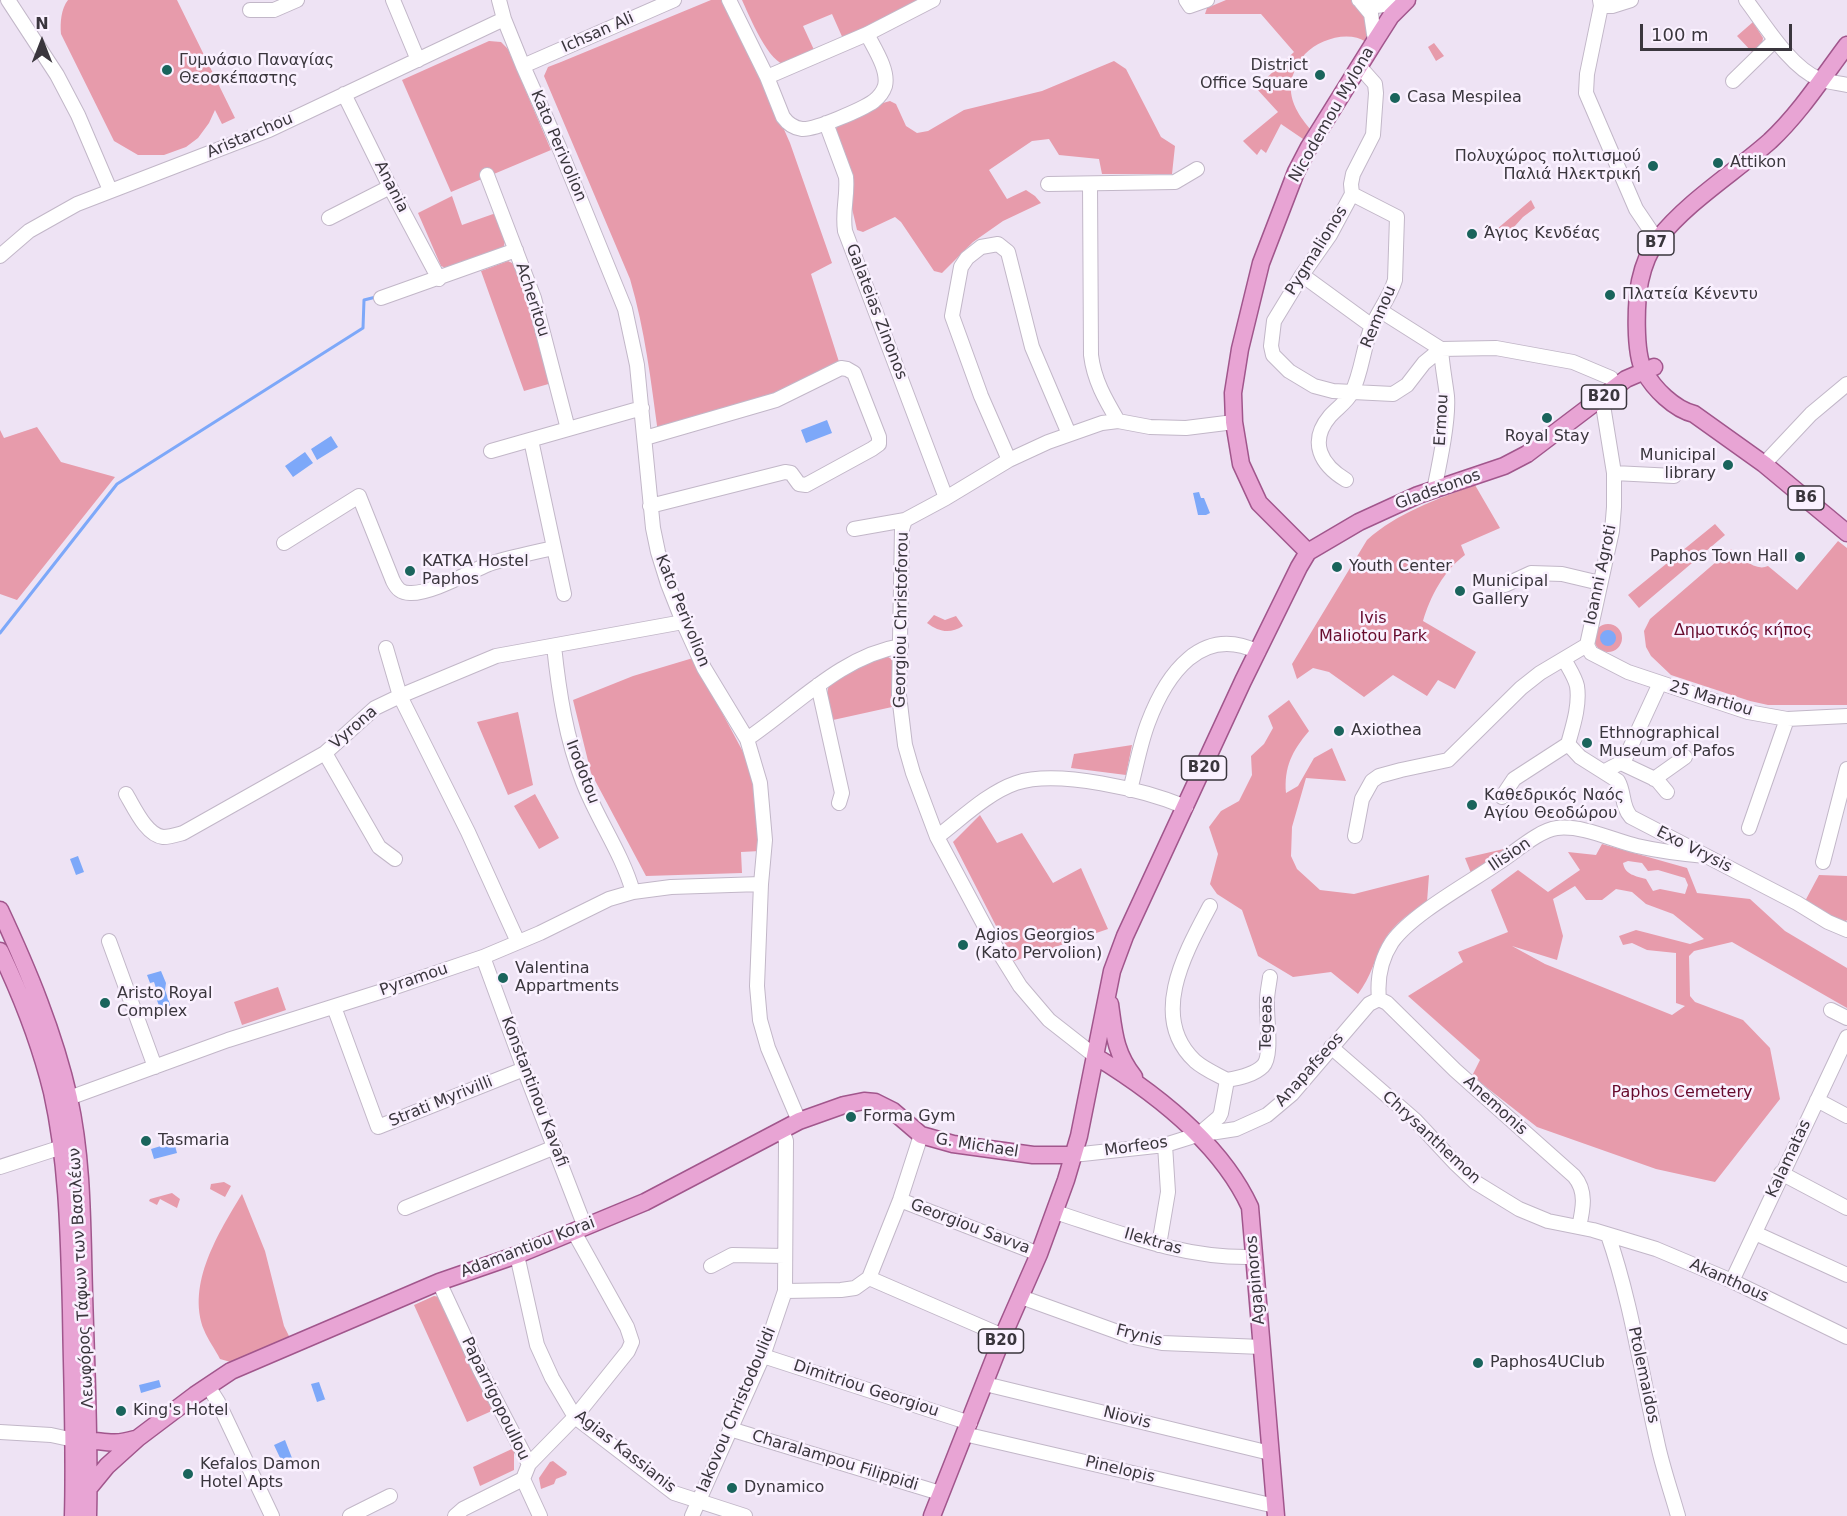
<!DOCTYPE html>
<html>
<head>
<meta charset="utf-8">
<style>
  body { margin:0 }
  #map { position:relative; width:1847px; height:1516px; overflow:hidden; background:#eee3f4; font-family:"DejaVu Sans",sans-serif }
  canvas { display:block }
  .north { position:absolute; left:12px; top:12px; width:60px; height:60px; -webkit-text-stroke:4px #faf1ff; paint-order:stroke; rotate:0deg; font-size:16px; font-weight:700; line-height:24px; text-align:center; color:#3a363d }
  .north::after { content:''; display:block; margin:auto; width:21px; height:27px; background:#3a363d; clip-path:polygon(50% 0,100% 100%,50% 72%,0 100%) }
  .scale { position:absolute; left:1640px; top:24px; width:152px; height:27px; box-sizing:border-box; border:3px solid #3a363d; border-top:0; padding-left:8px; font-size:18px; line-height:21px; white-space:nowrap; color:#3a363d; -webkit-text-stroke:4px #faf1ff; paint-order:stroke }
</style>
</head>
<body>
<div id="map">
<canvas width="1847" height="1516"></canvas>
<div class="north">N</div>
<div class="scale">100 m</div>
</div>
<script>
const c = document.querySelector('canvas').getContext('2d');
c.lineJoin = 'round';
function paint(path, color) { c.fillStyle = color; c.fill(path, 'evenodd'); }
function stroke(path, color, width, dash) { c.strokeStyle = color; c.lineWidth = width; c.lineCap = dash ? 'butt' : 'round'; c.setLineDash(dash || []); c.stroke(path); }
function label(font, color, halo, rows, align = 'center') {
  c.font = font + ' "DejaVu Sans",sans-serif'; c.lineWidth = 5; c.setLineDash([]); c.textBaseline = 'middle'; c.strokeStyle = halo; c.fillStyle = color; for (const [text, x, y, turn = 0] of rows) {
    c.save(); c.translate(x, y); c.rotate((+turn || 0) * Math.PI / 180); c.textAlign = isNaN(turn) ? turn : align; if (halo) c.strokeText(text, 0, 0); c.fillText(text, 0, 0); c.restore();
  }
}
const green = new Path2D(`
  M68 0H177L235 118 222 124 215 110 209 123 198 138 186 147 164 155H138L114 141 61 34C60 23 61 9 68 0Z
  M711 0H727L790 143 832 263 811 274 840 365 763 399 658 433C651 381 645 330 630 279L544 76 548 67 561 62Z
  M742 0H928L844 41 832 14 803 26 815 52C807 56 797 63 789 65 770 68 749 15 742 0Z
  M1226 0H1352L1366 12 1368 31 1366 42C1349 30 1319 39 1305 54 1299 61 1292 74 1291 83 1289 102 1300 117 1311 130L1303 139 1281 124 1266 153 1261 149 1257 155 1243 141 1278 112 1256 88 1294 52 1261 14H1205L1207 8Z
  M1753 22 1763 38 1762 45 1753 53 1737 36Z
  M489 41 501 42 508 49 551 150 451 192 402 80Z
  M1434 43 1444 56 1436 61 1428 47Z
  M1114 61 1126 69 1161 137 1175 146 1172 174H1102L1099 159 1059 155 1049 139 1032 141 989 170 1007 199 1026 190 1035 196 1041 203 1003 221 973 242 942 273 934 271 901 222 895 217 863 232 857 230 850 200 853 179 834 131 839 125 883 103 890 101 896 104 906 126 917 133 928 131 964 110 1042 91Z
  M452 196 462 225 496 213 506 238 503 249 448 269 441 266 418 213Z
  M1531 200 1535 208 1523 217 1505 237 1497 229Z
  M508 261 514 264 521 274 552 383 524 391 481 271Z
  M37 427 61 462 115 477 17 600 0 594V430L4 438Z
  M1475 485 1500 528 1461 545 1465 555C1444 570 1430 597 1423 621L1476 652 1455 689 1438 680 1427 696 1393 675 1364 697 1329 672 1313 668 1297 679 1292 664 1367 540C1397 513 1437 499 1475 485Z
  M1715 524 1725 535 1639 608 1628 595Z
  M1838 541 1847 548V705H1768L1750 701 1671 675 1651 656 1646 647 1644 631 1650 619 1731 549C1741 557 1755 572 1768 566L1797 590Z
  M934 615 945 620 956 616 963 626C950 634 939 632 927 623Z
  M1594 638a14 14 0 1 1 28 0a14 14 0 1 1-28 0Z
  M885 655 893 660 892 707 833 720C829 706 823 693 832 680Z
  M693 658 750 765 758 795 760 851 741 852 742 873 646 876 591 773 573 700 633 676Z
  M1289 700 1309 731C1292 751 1284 767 1286 793L1298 786 1314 758 1332 748 1346 781 1306 778 1292 827 1291 856 1297 869 1320 890 1354 894 1429 875 1427 902C1412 911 1394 924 1385 939 1375 958 1371 977 1358 994L1331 972 1293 977 1258 956 1242 910 1217 894 1210 884 1218 854 1209 827 1221 811 1239 801 1252 775 1251 756 1264 744 1273 728 1268 716Z
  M518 712 533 785 508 795 477 722Z
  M1132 745 1126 775 1071 768 1074 754Z
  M535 794 559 838 539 849 514 806Z
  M980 815 997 843 1022 833 1053 883 1081 868 1108 929 1014 961 953 842Z
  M1602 844 1687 868 1697 893 1750 899 1785 931 1847 968V1008L1732 942 1694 951 1689 956 1690 996 1695 1002 1743 1020 1770 1048 1780 1099 1715 1182 1656 1169 1537 1127 1472 1076 1480 1060 1408 996 1463 962 1458 952 1508 932 1491 890 1518 870 1548 892 1580 870 1568 852 1596 855ZM1628 861 1642 863 1648 871 1658 870 1685 878 1688 885 1685 894 1660 889 1653 891 1646 879C1636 876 1625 875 1623 863ZM1575 886 1586 900H1602L1616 889 1632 892 1646 904 1673 914 1704 939 1690 944 1636 930 1619 936 1623 945 1632 943 1647 950 1676 953V1003L1685 1006 1672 1015 1545 964 1512 946 1557 960 1563 936 1553 899Z
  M1508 848 1471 873 1465 858Z
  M1819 875 1847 876V920L1844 923 1804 903Z
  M278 987 286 1010 242 1025 234 1002Z
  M224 1182 231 1186 225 1197 210 1189 211 1184Z
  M172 1193 180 1199 177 1208 160 1199 157 1205 149 1201 150 1199Z
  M242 1194 265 1251 284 1326 290 1338 234 1363 220 1359C215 1349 208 1340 204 1330 186 1284 219 1232 242 1194Z
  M434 1296 440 1297 494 1410 467 1422 414 1305Z
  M514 1448V1470L480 1486 473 1467Z
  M553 1461 567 1472 566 1475 556 1479 554 1484 541 1489 539 1478 550 1462Z`);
const water = new Path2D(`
  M827 420 832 433 806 443 801 430Z
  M331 436 338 447 317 460 311 449Z
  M305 452 313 463 293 477 285 466Z
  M1199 492 1201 498H1204L1210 513 1206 515H1198L1193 493Z
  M1600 638a8 8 0 1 1 16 0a8 8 0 1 1-16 0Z
  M78 856 84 872 76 875 70 859Z
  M161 971 166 983 165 990 172 1010 162 1013 154 993 156 988 154 982 150 983 147 975Z
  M174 1142 177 1153 154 1159 151 1149Z
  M159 1380 161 1387 141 1393 139 1385Z
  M319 1382 325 1399H326L317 1402 311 1384Z
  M285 1440 292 1458 282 1462 274 1445Z`);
const stream = new Path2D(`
  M0 633 117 484 363 328 364 300 376 297`);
const minor = new Path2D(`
  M8 0 57 75 78 115 110 190
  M393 0 418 60
  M499 0 504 19 523 66 559 147 625 309 637 365 653 528 658 552 668 584 683 622 704 668 747 739 760 783 765 840 761 884 757 986 760 1020 768 1048 799 1121
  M729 0 767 77 783 117C788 124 793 128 802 129 815 130 863 109 874 101 879 97 883 92 885 86 889 70 874 48 867 34
  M1186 0 1190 6 1207 0
  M1359 0C1375 9 1385 6 1402 0
  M1600 0 1601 6 1587 74 1586 93 1636 209 1657 240
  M1746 0C1765 25 1790 67 1819 79 1828 82 1838 83 1847 85
  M1361 2 1371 14 1375 41
  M1601 6H1612L1631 0
  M250 10H274L297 0
  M523 66 674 0
  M1359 66 1375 84 1376 93 1373 135 1353 174 1351 184 1352 194 1330 235 1302 275 1274 321 1271 346 1273 355 1289 371 1314 386 1333 391 1393 394 1407 385 1424 363 1441 349
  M767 77 867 34 933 0
  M1733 81 1775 40
  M344 94 390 187 439 279
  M826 123 846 177C848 196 842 210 845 231L946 498
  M487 175 534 298 568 429
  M1048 184 1175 182 1197 169
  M1090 184 1091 355C1094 380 1105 399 1118 421
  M329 218 390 187
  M0 256 29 231 77 204 269 130 504 19
  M1302 275 1372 326
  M381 298 516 250
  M1381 311 1441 349 1496 348 1573 362 1611 378
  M645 438 776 400 841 368 847 369 854 373 879 437V444L872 449 806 485 799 484 791 473 785 472 650 506
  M531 440 564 594
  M491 451 642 408
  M1009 460 981 396 952 316 961 267 967 258 981 247 998 244 1008 252 1032 347 1069 434
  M1764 464 1811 414 1847 384
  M1614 473 1674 476
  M1346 480C1321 465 1308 442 1330 416 1337 408 1347 402 1352 392 1362 372 1363 347 1372 326 1379 310 1390 297 1395 280L1397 217 1352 194
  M1434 490C1439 466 1449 420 1447 396 1445 380 1442 365 1441 349
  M905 520 902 529 899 695 905 745 913 773 937 837 997 949 1020 986 1049 1020 1095 1056
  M854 529 905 520 946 498 1009 460 1048 442 1102 423 1118 421 1150 427 1186 428 1234 422
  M284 543 359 496 393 581C397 589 401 593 410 593 431 594 469 572 489 564 510 557 532 553 553 548
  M1505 585 1531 573 1562 574 1600 583
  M1587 645 1591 653 1628 672 1748 712 1787 719 1847 716
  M1587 645 1612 531 1614 507V473L1602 399
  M554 646C559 693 566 738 583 782 597 819 622 853 633 892
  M386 648 400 696 468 832 518 942
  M818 685 842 793 839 803
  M747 739C796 706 841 656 901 646
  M1568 744 1580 757 1618 781C1625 793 1621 806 1631 817L1797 903 1828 922 1847 930
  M325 753 379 847 395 859
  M1621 763 1657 780 1667 792
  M1605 771 1624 761 1660 683
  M1654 779 1685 757
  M1130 790C1136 768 1140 744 1148 723 1166 675 1201 624 1258 652
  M126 794C134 807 146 835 163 837 170 837 176 835 183 833L325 753 375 708 400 696 496 656 683 622
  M1502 797 1514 779 1568 744C1573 726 1580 705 1577 686 1575 677 1568 667 1564 659
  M1749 828 1787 719
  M1355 836 1362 799 1372 781 1379 776 1401 770 1448 760 1521 688 1540 673 1587 645
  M937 837C961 819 987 793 1016 783 1058 769 1145 790 1186 807
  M1823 862 1847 769
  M1210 906C1186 951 1148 1017 1195 1061 1204 1069 1216 1074 1227 1080
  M109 941 155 1067
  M483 957 524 1069 585 1227
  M1379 999C1377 979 1381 959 1392 942 1412 914 1469 883 1498 863 1514 853 1539 830 1557 828 1583 825 1612 840 1637 846 1659 851 1682 854 1705 856
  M1379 999 1387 1003 1455 1070 1574 1176C1587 1191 1583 1209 1579 1227
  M334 1007 378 1127 524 1069
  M1831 1010 1847 1018
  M1331 1047 1415 1120 1456 1164 1475 1182 1519 1209 1548 1221 1593 1230 1656 1249 1732 1281 1847 1337
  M1227 1080C1239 1078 1254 1075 1263 1066 1273 1056 1266 1016 1267 1001 1267 993 1269 985 1270 977
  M69 1098 228 1040 386 990 483 957 540 933 609 899 633 892 671 887 761 884
  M1817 1100 1847 1116
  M1199 1134 1219 1117 1221 1113 1227 1080
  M1073 1155 1165 1145 1197 1135 1236 1129 1267 1115 1292 1094 1369 1004 1379 999
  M0 1167 62 1147
  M1781 1173 1847 1208
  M900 1200 1039 1254
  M405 1208 555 1147
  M1055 1212C1120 1233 1184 1259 1254 1257
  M1755 1233 1847 1275
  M1608 1235C1631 1301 1641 1372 1657 1441 1662 1466 1671 1491 1678 1516
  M1159 1245 1168 1192 1165 1145
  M517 1255 537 1345 552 1378 575 1417 674 1493 745 1516
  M711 1266 732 1255 785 1256
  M869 1278 1003 1336
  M1732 1281 1847 1037
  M439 1282 480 1370 529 1464 523 1479 540 1516
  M785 1291 841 1290 855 1288 869 1278 900 1200 921 1135
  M1021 1297 1129 1336 1162 1343 1262 1347
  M763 1356 970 1423
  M985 1384 1270 1453
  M208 1386 218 1402 272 1516
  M730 1429 940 1493
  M0 1432 51 1435 74 1440
  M964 1434 1275 1506
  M529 1464 575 1417 628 1351 632 1342 627 1327 574 1232
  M350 1516 390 1496
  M455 1516 463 1509 523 1479
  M692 1516 763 1356 785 1291 786 1141 782 1130`);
const major = new Path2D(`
  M1847 45C1823 77 1800 113 1770 141 1734 173 1688 201 1658 239 1649 251 1643 267 1640 281 1636 301 1634 352 1644 371 1654 389 1674 409 1694 414L1764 464 1847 533
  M1308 552 1259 503 1241 464 1234 422 1233 393 1240 349 1261 263 1296 172 1309 147 1375 41 1391 16 1407 0
  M0 910C28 970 54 1032 69 1098 83 1161 82 1228 84 1293 86 1367 90 1441 88 1516
  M0 951C22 997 40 1043 52 1092 68 1164 69 1238 71 1310 72 1379 75 1447 73 1516
  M1110 1004C1114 1033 1115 1053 1134 1077
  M1095 1056C1154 1092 1221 1144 1250 1207L1276 1516
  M78 1440C102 1439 108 1447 135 1439
  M89 1488 107 1466 138 1438 195 1395 231 1371 439 1282 517 1255 645 1202 799 1121 844 1105 864 1101 875 1102 893 1111 921 1135 953 1144 1033 1155H1073
  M932 1516 1003 1336 1039 1254 1066 1180 1079 1136 1112 971 1125 936 1243 681 1299 567 1308 552 1359 522 1418 495 1504 466 1527 454 1626 379 1654 367`);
const markers = [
  [167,70,6,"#1a645c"],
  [1320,75,6,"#1a645c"],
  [1395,98,6,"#1a645c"],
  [1718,163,6,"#1a645c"],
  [1653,166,6,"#1a645c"],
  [1472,234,6,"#1a645c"],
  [1610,295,6,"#1a645c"],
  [1547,418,6,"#1a645c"],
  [1728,465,6,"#1a645c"],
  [1800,557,6,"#1a645c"],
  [1337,567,6,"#1a645c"],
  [410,571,6,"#1a645c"],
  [1460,591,6,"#1a645c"],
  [1339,731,6,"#1a645c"],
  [1587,743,6,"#1a645c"],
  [1472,805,6,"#1a645c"],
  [963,945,6,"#1a645c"],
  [503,978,6,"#1a645c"],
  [105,1003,6,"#1a645c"],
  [851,1117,6,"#1a645c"],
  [146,1141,6,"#1a645c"],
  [1478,1363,6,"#1a645c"],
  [121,1411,6,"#1a645c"],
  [188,1474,6,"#1a645c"],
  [732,1488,6,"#1a645c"]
];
const shields = [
  [1656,243,36],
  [1604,397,45],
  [1806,498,36],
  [1204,768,45],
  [1001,1341,45]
];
const shieldNames = [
  ["B7",1656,243],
  ["B20",1604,397],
  ["B6",1806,498],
  ["B20",1204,768],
  ["B20",1001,1341]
];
const streetNames = [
  ["Ichsan Ali",598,33,-24],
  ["Nicodemou Mylona",1332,115,-60],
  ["Aristarchou",250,136,-23],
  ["Kato Perivolion",558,146,67],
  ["Anania",391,187,63],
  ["Pygmalionos",1317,251,-58],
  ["Acheritou",532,300,72],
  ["Galateias Zinonos",876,312,69],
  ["Remnou",1379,317,-67],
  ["Ermou",1442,420,-87],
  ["Gladstonos",1438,490,-20],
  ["Ioanni Agroti",1601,575,-78],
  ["Kato Perivolion",682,611,68],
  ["Georgiou Christoforou",902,620,-89],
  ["25 Martiou",1711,699,17],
  ["Vyrona",354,728,-41],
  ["Irodotou",582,772,69],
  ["Exo Vrysis",1694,850,27],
  ["Ilision",1510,855,-34],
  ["Pyramou",414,980,-19],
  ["Tegeas",1267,1023,-89],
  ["Anapafseos",1310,1070,-48],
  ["Konstantinou Kavafi",534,1092,69],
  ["Strati Myrivilli",441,1102,-22],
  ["Anemonis",1495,1106,42],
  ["Chrysanthemon",1431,1138,43],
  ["G. Michael",977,1146,9],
  ["Morfeos",1136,1147,-8],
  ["Kalamatas",1789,1159,-65],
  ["Georgiou Savva",970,1227,21],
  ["Ilektras",1153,1242,16],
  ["Adamantiou Korai",528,1248,-21],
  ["Λεωφόρος Τάφων των Βασιλέων",82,1278,-93],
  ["Agapinoros",1256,1280,-95],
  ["Akanthous",1729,1281,24],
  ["Frynis",1139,1336,14],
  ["Ptolemaidos",1643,1375,78],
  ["Dimitriou Georgiou",866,1389,18],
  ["Paparrigopoullou",495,1399,64],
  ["Iakovou Christodoulidi",737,1410,-67],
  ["Niovis",1127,1418,14],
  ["Agias Kassianis",625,1452,38],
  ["Charalampou Filippidi",835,1461,17],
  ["Pinelopis",1120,1470,13]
];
const poiNames = [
  ["Γυμνάσιο Παναγίας",179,61],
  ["Θεοσκέπαστης",179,79],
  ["District",1308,66,"right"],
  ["Office Square",1308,84,"right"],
  ["Casa Mespilea",1407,98],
  ["Πολυχώρος πολιτισμού",1641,157,"right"],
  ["Παλιά Ηλεκτρική",1641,175,"right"],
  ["Attikon",1730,163],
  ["Άγιος Κενδέας",1484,234],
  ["Πλατεία Κένεντυ",1622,295],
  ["Royal Stay",1547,437,"center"],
  ["Municipal",1716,456,"right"],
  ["library",1716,474,"right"],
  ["Paphos Town Hall",1788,557,"right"],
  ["KATKA Hostel",422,562],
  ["Paphos",422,580],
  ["Youth Center",1349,567],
  ["Municipal",1472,582],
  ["Gallery",1472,600],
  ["Axiothea",1351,731],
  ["Ethnographical",1599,734],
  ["Museum of Pafos",1599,752],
  ["Καθεδρικός Ναός",1484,796],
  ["Αγίου Θεοδώρου",1484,814],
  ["Agios Georgios",975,936],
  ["(Kato Pervolion)",975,954],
  ["Valentina",515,969],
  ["Appartments",515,987],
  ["Aristo Royal",117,994],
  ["Complex",117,1012],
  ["Forma Gym",863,1117],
  ["Tasmaria",158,1141],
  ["Paphos4UClub",1490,1363],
  ["King's Hotel",133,1411],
  ["Kefalos Damon",200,1465],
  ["Hotel Apts",200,1483],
  ["Dynamico",744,1488]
];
const parkNames = [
  ["Ivis",1373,619],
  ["Maliotou Park",1373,637],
  ["Δημοτικός κήπος",1743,631],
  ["Paphos Cemetery",1682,1093]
];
paint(green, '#e79bab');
paint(water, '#7da8f9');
stroke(stream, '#7da8f9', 3);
stroke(minor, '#c2b7c8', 16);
stroke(major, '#a1568c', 19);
stroke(minor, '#fff', 14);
stroke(major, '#e8a4d4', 16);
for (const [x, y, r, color] of markers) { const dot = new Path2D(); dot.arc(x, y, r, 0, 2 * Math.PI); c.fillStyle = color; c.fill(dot); stroke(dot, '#faf1ff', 2); }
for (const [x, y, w] of shields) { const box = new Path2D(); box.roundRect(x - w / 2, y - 12, w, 24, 4.5); c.fillStyle = '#faf1ff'; c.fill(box); stroke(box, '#3a363d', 1.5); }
label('bold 15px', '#3a363d', null, shieldNames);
label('16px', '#3a363d', '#faf1ff', streetNames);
label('16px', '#3a363d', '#faf1ff', poiNames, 'left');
label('16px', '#670a2d', '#faf1ff', parkNames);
</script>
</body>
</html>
